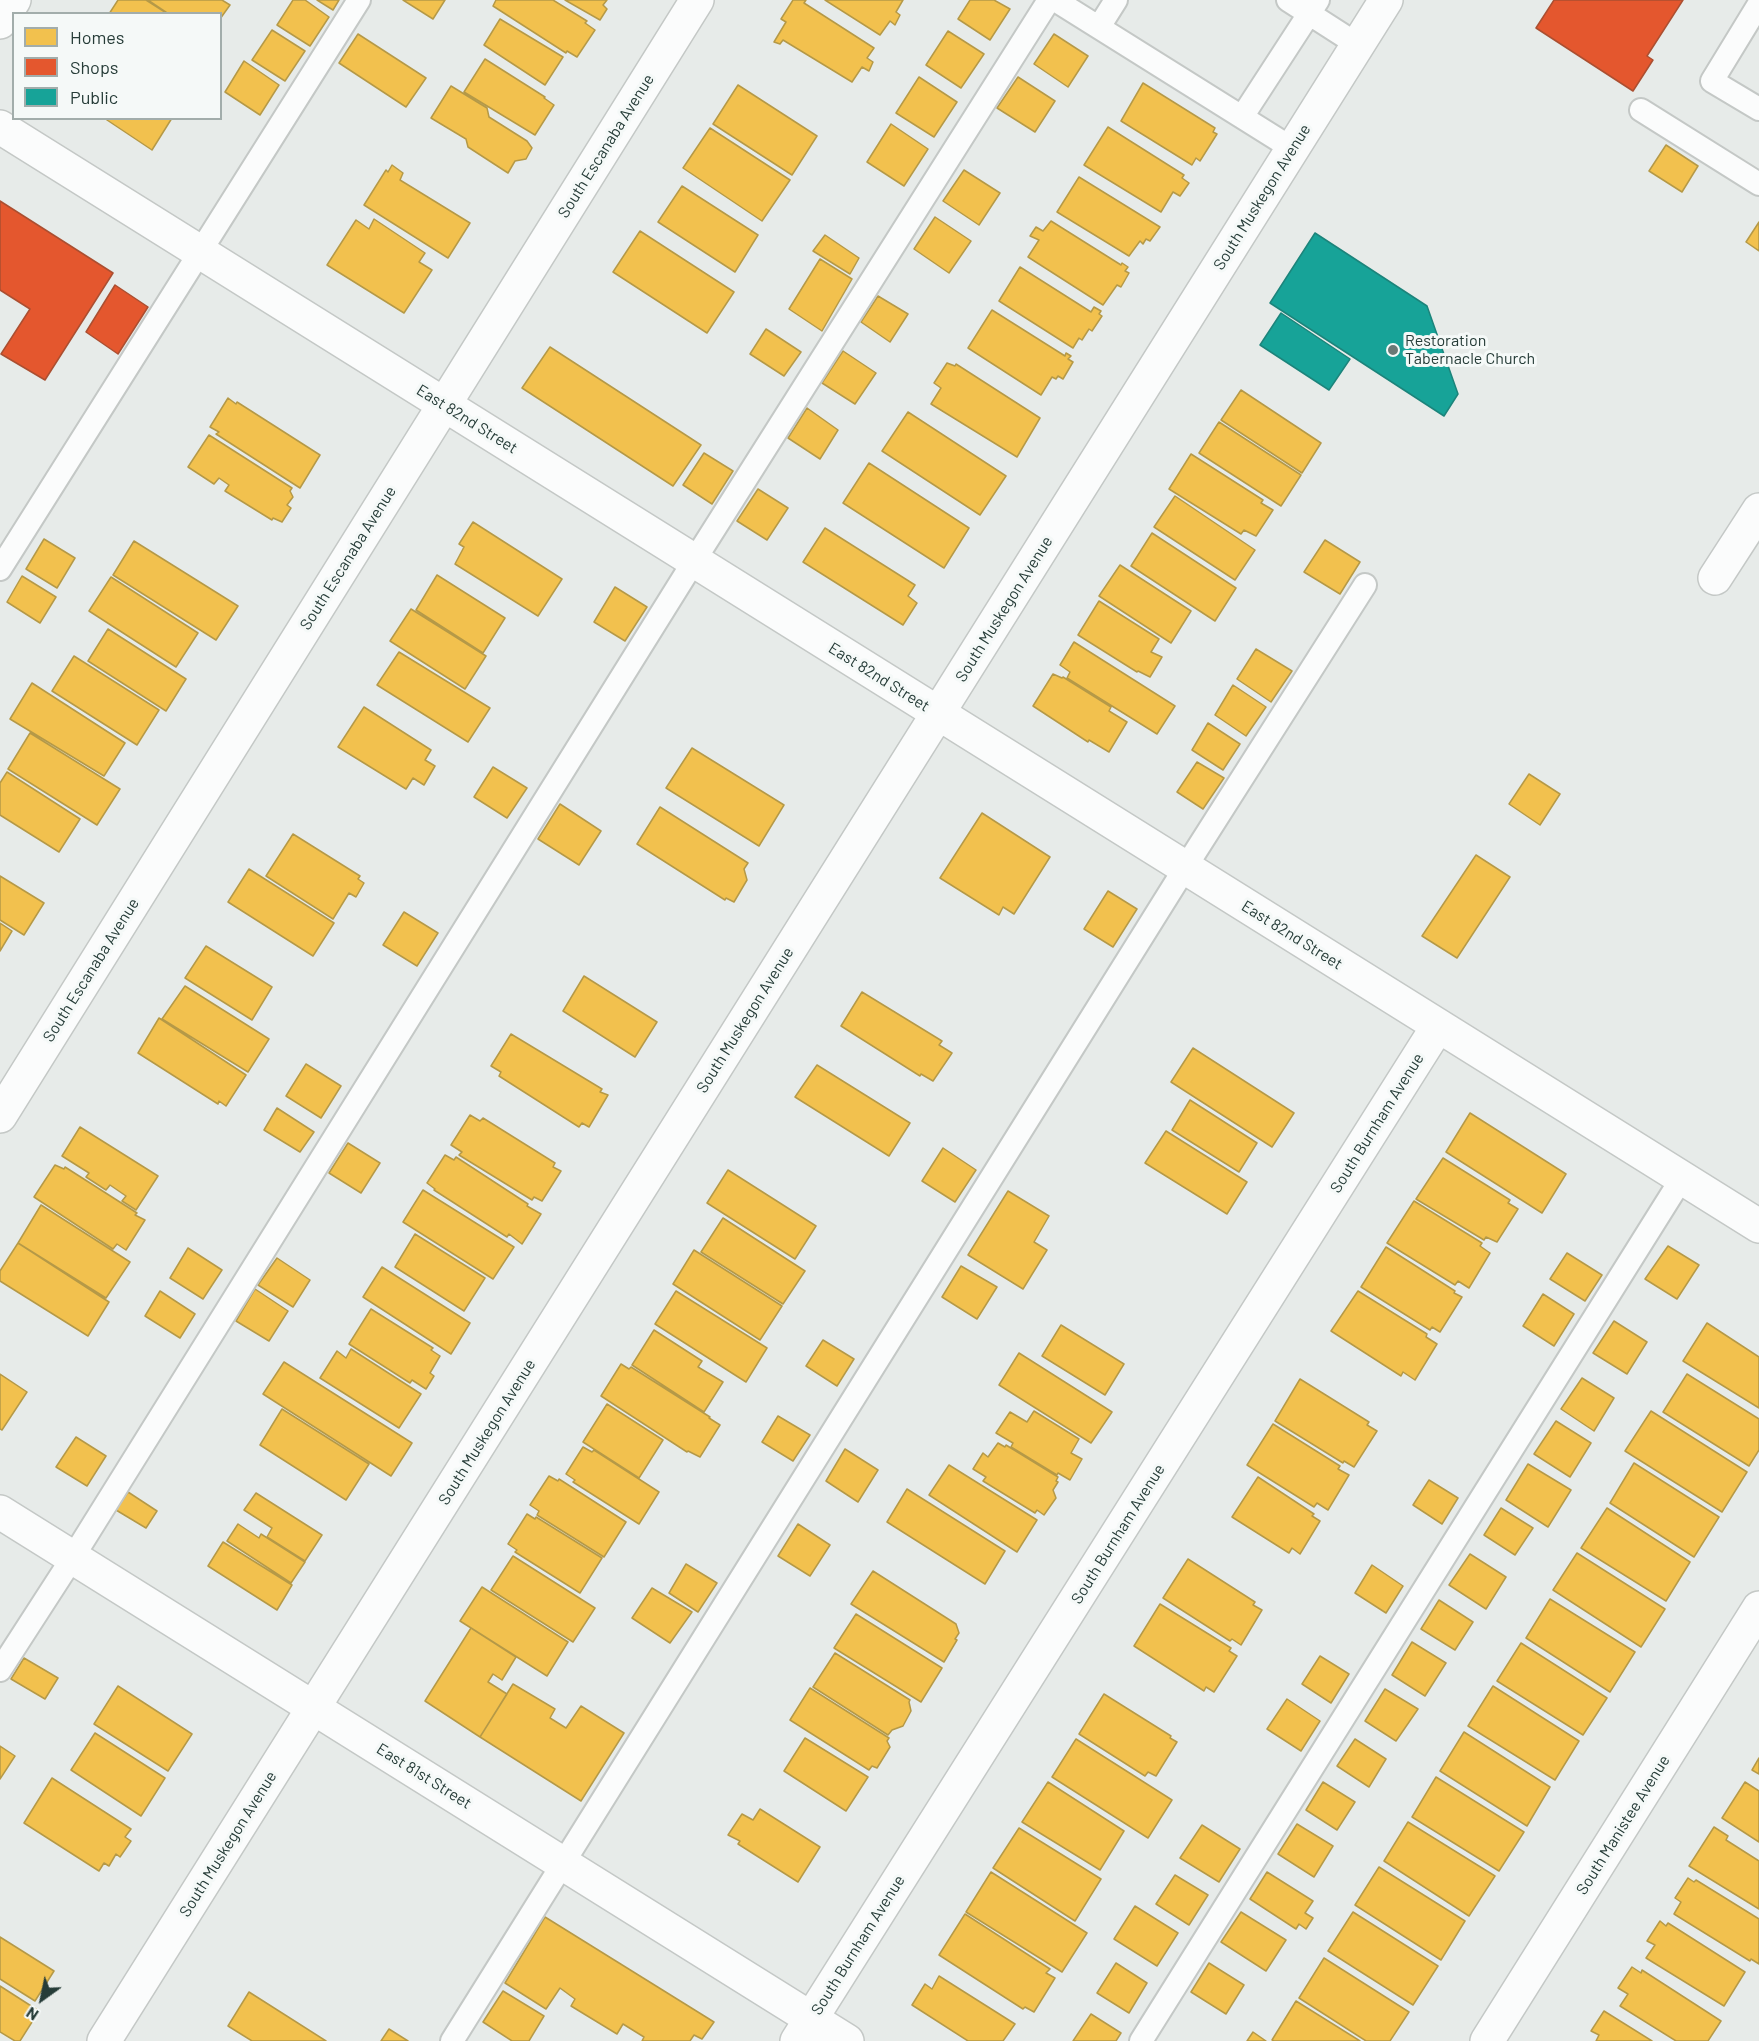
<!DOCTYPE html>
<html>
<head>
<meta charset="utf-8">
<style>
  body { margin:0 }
  #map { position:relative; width:1759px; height:2041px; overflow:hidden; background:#e7ebe9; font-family:Barlow,sans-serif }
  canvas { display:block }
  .legend { position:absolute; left:12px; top:12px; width:210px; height:108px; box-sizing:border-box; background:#f5f9f8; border:2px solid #a2adab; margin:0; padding:8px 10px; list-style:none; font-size:18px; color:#263c38 }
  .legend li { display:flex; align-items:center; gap:12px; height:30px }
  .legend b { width:30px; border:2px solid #a2adab }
  .north { position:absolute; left:12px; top:1969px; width:60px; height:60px; -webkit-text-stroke:4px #f5f9f8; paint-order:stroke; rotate:213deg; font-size:16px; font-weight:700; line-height:24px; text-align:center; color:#263c38 }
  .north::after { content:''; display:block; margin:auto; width:21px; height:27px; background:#263c38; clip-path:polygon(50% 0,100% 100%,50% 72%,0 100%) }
</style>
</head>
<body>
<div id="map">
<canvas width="1759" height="2041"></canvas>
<ul class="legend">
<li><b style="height:16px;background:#f2c14e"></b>Homes</li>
<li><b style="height:16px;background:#e4572e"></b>Shops</li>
<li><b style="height:16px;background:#17a398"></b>Public</li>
</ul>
<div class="north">N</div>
</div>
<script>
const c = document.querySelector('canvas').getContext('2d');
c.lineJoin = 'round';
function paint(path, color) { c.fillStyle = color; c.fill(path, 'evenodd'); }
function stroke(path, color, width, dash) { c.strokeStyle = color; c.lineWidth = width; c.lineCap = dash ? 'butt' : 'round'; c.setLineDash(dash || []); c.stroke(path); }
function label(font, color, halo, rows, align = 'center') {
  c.font = font + ' Barlow,sans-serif'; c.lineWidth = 6; c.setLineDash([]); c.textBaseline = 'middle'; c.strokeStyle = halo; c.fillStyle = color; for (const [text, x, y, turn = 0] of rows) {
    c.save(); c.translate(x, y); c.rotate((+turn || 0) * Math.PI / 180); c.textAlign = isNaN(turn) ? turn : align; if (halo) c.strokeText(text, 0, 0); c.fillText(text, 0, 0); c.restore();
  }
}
const homes = new Path2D(`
  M118 0H146L168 14H109Z
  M148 0H222L230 5 220 19V14H169Z
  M293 0H305L329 17 310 46 277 25Z
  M317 0H339L333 10Z
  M403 0H445L433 19Z
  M496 0H553L587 21 585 23 595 30 577 57 567 51 566 53 493 6Z
  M565 0H607L603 5 607 9 600 20Z
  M793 0H806L804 3 874 48 867 58 873 62 869 71 862 67 852 82 783 40 780 44 774 42 786 22 781 19Z
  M825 0H903L896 12 900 15 895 25 890 21 880 35Z
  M970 0H994L1010 9 990 40 958 19Z
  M500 19 563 57 545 85 484 45Z
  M272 30 305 51 285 81 252 60Z
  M948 31 984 54 961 88 926 65Z
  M358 34 426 78 406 107 339 63Z
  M1054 34 1088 56 1068 87 1034 64Z
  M485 59 545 97 544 98 554 105 535 135 464 92Z
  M244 61 279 85 260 115 225 92Z
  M919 77 957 102 934 137 896 113Z
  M1018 77 1055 101 1035 132 997 108Z
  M1143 83 1215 128 1213 132 1217 134 1200 161 1196 158 1192 165 1121 121Z
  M738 85 817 136 792 175 713 124Z
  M451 86 487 108 489 117 527 141 532 148 526 159 515 161 508 173 468 147 466 139 431 118Z
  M104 118H172L152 150Z
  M891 124 928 149 904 186 867 162Z
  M1108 127 1184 175 1182 178 1189 183 1180 196 1173 192 1161 212 1084 165Z
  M710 128 790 180 762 221 683 168Z
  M1666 145 1698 166 1682 192 1649 171Z
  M392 165 403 173 400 180 470 223 448 258 364 205 386 170 388 172Z
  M964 170 1000 193 979 225 943 201Z
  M1079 177 1160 227 1150 241 1146 239 1143 244 1140 241 1129 256 1057 212Z
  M682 186 758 235 735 272 658 222Z
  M935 217 971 241 949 273 914 249Z
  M374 219 425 253 419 262 432 270 404 313 327 265 356 220 369 229Z
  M1051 221 1121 265 1122 263 1128 267 1125 271 1129 273 1121 287 1117 285 1103 305 1028 257 1039 240 1030 236 1036 227 1043 231Z
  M1759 222V251L1746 242Z
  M640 231 734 292 707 333 613 272Z
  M825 235 859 258 850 274 813 251Z
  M820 259 852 279 822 331 789 309Z
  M1020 267 1091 312 1094 307 1101 311 1099 314 1102 316 1092 331 1089 329 1082 340 1079 338 1073 348 999 301Z
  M878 296 908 314 890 342 861 322Z
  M992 310 1065 356 1066 353 1071 356 1068 359 1073 362 1063 379 1058 376 1056 379 1052 377 1041 395 968 348Z
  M766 329 801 352 784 376 750 354Z
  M550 347 701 445 673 486 522 388Z
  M843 351 876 373 855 404 822 383Z
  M947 363 955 366 956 364 1040 418 1017 457 931 404 941 388 934 383Z
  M1241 390 1321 443 1302 473 1221 420Z
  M228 398 236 404 237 402 320 455 300 488 216 434 219 432 210 427Z
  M807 408 838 430 820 459 788 438Z
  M908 412 1006 476 980 515 882 451Z
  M1219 422 1301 475 1281 506 1199 453Z
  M209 435 292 488 290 491 293 497 287 505 291 508 282 522 273 518 272 520 225 491 229 485 219 478 214 484 188 467Z
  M704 453 733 471 712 504 683 485Z
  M1191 454 1263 500 1261 503 1273 510 1256 536 1244 530 1241 534 1169 489Z
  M869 463 969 528 944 568 843 503Z
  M758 489 788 508 767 540 737 521Z
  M1175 496 1255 550 1235 580 1154 527Z
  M473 522 562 579 538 616 455 564 464 547 459 544Z
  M825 528 915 585 908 596 917 603 903 625 803 562Z
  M1152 533 1236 588 1215 621 1131 566Z
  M44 539 75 558 57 588 26 569Z
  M1325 540 1360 562 1340 594 1304 572Z
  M134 541 238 606 216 640 113 575Z
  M1120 565 1191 611 1171 643 1099 596Z
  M437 575 505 618 483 653 416 610Z
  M22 576 56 597 40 623 7 602Z
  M111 577 198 633 176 667 89 611Z
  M615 587 647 607 625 641 594 622Z
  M1099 601 1159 639 1151 652 1162 657 1150 677 1138 671 1137 672 1078 635Z
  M411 609 486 656 465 689 390 641Z
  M108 629 186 679 166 711 88 661Z
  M1074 642 1175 706 1157 734 1067 678 1070 672 1060 665Z
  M1256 649 1292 671 1271 702 1237 679Z
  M399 652 490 708 468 742 377 685Z
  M74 656 159 710 137 745 52 691Z
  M1053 674 1062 678 1063 677 1111 707 1109 711 1127 722 1109 752 1089 740 1088 742 1033 706Z
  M32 683 125 743 104 776 10 719Z
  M1233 685 1266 707 1246 736 1215 715Z
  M364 707 431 750 425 760 435 766 424 785 413 778 406 789 338 747Z
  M1208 723 1240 744 1223 770 1192 750Z
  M30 733 120 789 97 825 8 769Z
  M692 748 784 805 759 846 666 788Z
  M1197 762 1224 778 1203 809 1177 792Z
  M493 767 527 788 507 818 474 797Z
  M7 772 80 819 59 852 0 815V783Z
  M1529 774 1560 794 1540 825 1509 804Z
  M560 804 601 831 579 865 538 839Z
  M660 807 748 863 744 869 747 880 734 902 726 898 725 900 637 844Z
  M982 813 1050 857 1014 914 1003 907 999 915 940 878Z
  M293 834 360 876 358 879 364 883 356 897 349 893 333 919 266 876Z
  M1476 855 1510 877 1457 958 1422 936Z
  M249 869 334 923 313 956 228 902Z
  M0 876 44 903 24 935 0 920Z
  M1108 891 1137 909 1113 947 1084 929Z
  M404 912 438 933 417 966 383 945Z
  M0 923 12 931 0 951Z
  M206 946 272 987 252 1020 185 978Z
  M584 976 657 1022 635 1057 563 1011Z
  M185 986 269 1039 248 1072 162 1019Z
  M862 992 942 1041 939 1045 952 1053 933 1081 921 1074 920 1076 841 1026Z
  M159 1018 246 1075 226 1106 219 1101 218 1104 138 1053Z
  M511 1034 602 1089 600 1092 608 1095 589 1127 582 1123 579 1127 499 1076 501 1072 491 1066Z
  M1193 1048 1294 1113 1272 1147 1171 1082Z
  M306 1064 341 1086 321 1118 286 1096Z
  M817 1065 910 1123 889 1156 795 1097Z
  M1190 1100 1257 1143 1239 1172 1172 1130Z
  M277 1108 314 1132 300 1152 264 1130Z
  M1470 1113 1566 1174 1542 1213 1446 1152Z
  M470 1115 480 1121 483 1118 555 1163 553 1167 561 1171 542 1201 534 1197 532 1200 459 1155 462 1152 451 1145Z
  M80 1127 158 1176 136 1210 122 1201 126 1196 110 1185 106 1190 86 1177 89 1173 62 1156Z
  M1166 1131 1247 1182 1227 1214 1145 1163Z
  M348 1143 380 1163 361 1193 329 1173Z
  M943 1148 976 1170 955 1202 922 1181Z
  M445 1155 454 1160 456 1157 528 1204 527 1206 541 1214 522 1244 509 1234 507 1237 434 1190 435 1189 427 1183Z
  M1443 1158 1510 1200 1508 1203 1518 1209 1497 1242 1486 1237 1484 1240 1416 1199Z
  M55 1165 64 1169 65 1167 137 1213 135 1215 145 1220 126 1250 117 1244 113 1249 34 1197Z
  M728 1170 816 1226 795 1259 707 1203Z
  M423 1190 514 1247 493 1279 403 1222Z
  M1008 1191 1049 1216 1034 1242 1047 1250 1023 1289 968 1255Z
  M1414 1201 1482 1243 1480 1246 1490 1253 1469 1288 1458 1281 1455 1285 1387 1243Z
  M41 1205 130 1262 106 1298 18 1243Z
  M723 1218 805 1271 783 1304 701 1252Z
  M415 1234 485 1278 464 1311 395 1267Z
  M18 1243 109 1302 88 1336 0 1281V1271Z
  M1668 1246 1699 1265 1677 1299 1645 1279Z
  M1386 1247 1455 1291 1454 1293 1462 1297 1440 1332 1432 1327 1430 1330 1361 1287Z
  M188 1248 222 1270 203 1299 170 1278Z
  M694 1250 782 1306 760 1340 673 1284Z
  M1567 1253 1602 1275 1585 1301 1550 1279Z
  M277 1258 310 1280 293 1307 258 1285Z
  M961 1266 997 1287 977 1319 942 1297Z
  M382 1267 470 1323 451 1354 363 1297Z
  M255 1289 288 1311 269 1341 236 1321Z
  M160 1291 195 1314 180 1338 145 1316Z
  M676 1291 767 1348 746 1382 655 1324Z
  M1358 1291 1427 1334 1426 1337 1437 1344 1415 1380 1403 1372 1401 1376 1331 1331Z
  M1543 1294 1574 1314 1554 1346 1523 1326Z
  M371 1309 433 1348 431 1350 440 1356 430 1373 434 1376 426 1389 412 1380 410 1383 349 1344Z
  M1614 1321 1647 1342 1627 1374 1593 1353Z
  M1707 1323 1759 1357V1408L1683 1361Z
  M1061 1325 1124 1364 1105 1395 1042 1356Z
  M654 1330 702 1361 698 1367 723 1382 704 1412 632 1365Z
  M823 1340 854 1359 837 1386 806 1366Z
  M351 1349 421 1394 399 1428 320 1378 337 1351 346 1358Z
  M1019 1353 1112 1412 1091 1443 999 1385Z
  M284 1362 412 1443 391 1476 263 1394Z
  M621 1364 629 1369 631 1367 710 1417 709 1418 720 1425 700 1457 688 1451 687 1452 601 1396Z
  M0 1374 27 1392 2 1430 0 1429Z
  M1687 1374 1759 1419V1450L1749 1466 1663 1412Z
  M1582 1378 1614 1398 1594 1431 1561 1409Z
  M1300 1379 1369 1422 1367 1425 1377 1431 1354 1467 1344 1461 1343 1463 1275 1421Z
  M607 1404 663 1440 639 1478 583 1442Z
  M282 1409 369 1464 346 1500 260 1445Z
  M1034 1411 1079 1439 1071 1453 1082 1459 1070 1480 1058 1473 1057 1475 1011 1447 1013 1443 996 1433 1010 1412 1027 1422Z
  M1651 1411 1747 1472 1722 1512 1625 1451Z
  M778 1416 810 1435 793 1461 762 1442Z
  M1556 1421 1591 1443 1570 1477 1534 1454Z
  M1273 1424 1340 1466 1338 1469 1349 1475 1328 1510 1317 1503 1314 1507 1247 1465Z
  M76 1437 106 1456 87 1486 56 1467Z
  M998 1443 1005 1447 1006 1445 1058 1477 1056 1481 1058 1482 1053 1490 1056 1498 1044 1515 1037 1510 1035 1513 983 1481 986 1477 973 1469 983 1453 988 1457Z
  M583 1447 592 1452 594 1450 659 1492 639 1524 573 1482 575 1480 566 1474Z
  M845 1449 878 1470 858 1502 826 1481Z
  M1634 1463 1719 1517 1694 1557 1610 1503Z
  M1528 1464 1571 1490 1548 1527 1506 1500Z
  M949 1465 1037 1520 1017 1552 929 1495Z
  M549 1476 558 1481 559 1479 626 1522 604 1557 537 1515 539 1511 530 1505Z
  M1258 1477 1314 1514 1312 1516 1320 1521 1300 1554 1292 1548 1289 1553 1232 1517Z
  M1429 1480 1458 1498 1442 1524 1413 1505Z
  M907 1489 1005 1551 985 1584 887 1522Z
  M128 1492 157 1511 146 1528 116 1510Z
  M256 1493 322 1535 305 1561 267 1537 272 1528 244 1510Z
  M1501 1508 1533 1528 1515 1555 1484 1535Z
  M1607 1508 1690 1562 1666 1601 1581 1548Z
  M527 1514 535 1519 536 1517 602 1558 580 1593 515 1552 517 1550 508 1544Z
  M238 1524 259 1538 261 1534 305 1562 291 1583 227 1541Z
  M798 1524 830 1545 810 1576 778 1556Z
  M223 1542 292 1585 277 1610 208 1566Z
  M1577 1553 1665 1609 1641 1647 1553 1590Z
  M1470 1554 1506 1577 1486 1609 1449 1585Z
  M513 1556 595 1608 573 1642 491 1590Z
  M1188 1559 1255 1602 1253 1605 1262 1610 1241 1645 1232 1639 1230 1641 1163 1598Z
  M686 1564 717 1583 698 1612 669 1593Z
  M1372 1565 1403 1586 1386 1613 1355 1593Z
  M873 1571 956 1624 959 1633 955 1639 957 1640 944 1662 851 1604Z
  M482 1587 568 1642 547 1676 460 1621Z
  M652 1588 692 1612 670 1643 632 1618Z
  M1550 1599 1635 1652 1610 1692 1526 1638Z
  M1439 1600 1473 1622 1455 1650 1421 1629Z
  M1160 1604 1231 1648 1229 1651 1237 1656 1214 1692 1206 1687 1204 1691 1134 1646Z
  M856 1614 942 1668 921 1702 834 1648Z
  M471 1628 516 1657 502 1680 493 1674 488 1682 507 1694 480 1737 425 1701Z
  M1412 1642 1446 1663 1425 1696 1392 1675Z
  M1521 1643 1607 1698 1583 1735 1497 1681Z
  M835 1653 910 1700 909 1702 911 1711 903 1726 892 1730 888 1735 813 1687Z
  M1320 1656 1349 1674 1331 1703 1302 1684Z
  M24 1658 58 1678 45 1699 11 1679Z
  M513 1684 555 1709 550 1718 566 1728 581 1706 624 1733 581 1801 480 1737Z
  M118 1686 192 1734 168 1771 94 1724Z
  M1493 1686 1579 1741 1555 1780 1468 1726Z
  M810 1688 889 1738 887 1741 890 1747 877 1768 872 1766 869 1770 790 1720Z
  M1385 1689 1418 1709 1396 1741 1365 1721Z
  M1104 1694 1171 1736 1170 1738 1177 1742 1156 1776 1148 1772 1145 1776 1079 1734Z
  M1287 1699 1320 1721 1301 1751 1267 1729Z
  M1464 1732 1550 1787 1527 1826 1440 1771Z
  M95 1733 165 1778 141 1816 71 1770Z
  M805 1738 868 1777 846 1811 784 1771Z
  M1076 1739 1172 1800 1148 1838 1052 1777Z
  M1355 1739 1386 1759 1369 1787 1337 1766Z
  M0 1746 15 1756 0 1779Z
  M1759 1758V1774L1752 1770Z
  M1436 1777 1524 1832 1499 1871 1412 1817Z
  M52 1778 131 1829 125 1837 131 1841 120 1857 116 1854 109 1866 104 1863 99 1871 24 1823Z
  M1048 1782 1124 1831 1100 1870 1022 1822Z
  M1323 1782 1355 1802 1337 1830 1306 1810Z
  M1745 1782 1759 1791V1842L1722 1818Z
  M760 1809 820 1847 798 1882 738 1844 740 1841 728 1835 742 1814 753 1820Z
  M1408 1822 1495 1876 1469 1916 1384 1861Z
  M1297 1824 1333 1846 1314 1877 1278 1854Z
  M1202 1825 1240 1849 1219 1882 1180 1858Z
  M1714 1827 1728 1836 1726 1840 1759 1861V1909L1689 1866Z
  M1019 1828 1101 1879 1075 1921 993 1868Z
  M1379 1867 1465 1921 1441 1960 1355 1905Z
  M991 1872 1087 1933 1062 1972 966 1912Z
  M1267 1872 1313 1901 1305 1913 1313 1918 1306 1929 1299 1924 1296 1929 1250 1899Z
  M1175 1875 1208 1895 1189 1925 1156 1904Z
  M1688 1878 1694 1882 1696 1880 1759 1919V1964L1751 1959 1750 1961 1674 1914 1681 1902 1675 1898Z
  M1135 1906 1178 1933 1157 1966 1114 1939Z
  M1241 1912 1286 1940 1266 1971 1221 1942Z
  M1353 1912 1438 1966 1413 2005 1328 1951Z
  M965 1914 1050 1969 1046 1973 1055 1978 1034 2012 1025 2007 1023 2009 939 1955Z
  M545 1917 714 2022 702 2039 694 2035 690 2041H642L644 2037 623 2024 617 2034 571 2006 575 1999 560 1988 546 2009 505 1983Z
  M1660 1921 1666 1926 1668 1923 1745 1972 1724 2006 1646 1958 1655 1945 1647 1941Z
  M0 1937 54 1971 35 2001 0 1979Z
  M1324 1958 1409 2012 1390 2041H1366L1299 1998Z
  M1116 1963 1147 1983 1129 2013 1097 1993Z
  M1209 1963 1244 1985 1226 2014 1191 1992Z
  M1632 1967 1641 1973 1642 1970 1721 2021 1708 2041H1676L1620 2006 1628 1994 1618 1988Z
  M939 1976 1015 2024 1003 2041H968L912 2005 925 1984 932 1989Z
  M0 1986 39 2011 20 2041H15L0 2032Z
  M503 1991 544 2016 529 2041H512L483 2022Z
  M249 1992 326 2041H252L228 2026Z
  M1296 2001 1360 2041H1274L1272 2040Z
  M1604 2011 1652 2041H1596L1599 2035 1591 2031Z
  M1091 2014 1121 2033 1116 2041H1073Z
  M389 2029 408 2041H381Z
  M1253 2032 1266 2041H1247Z`);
const shops = new Path2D(`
  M1554 0H1683L1647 56 1653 60 1633 91 1536 28Z
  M0 201 113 273 45 380 1 354 30 309 0 290Z
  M115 285 148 307 118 354 86 332Z`);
const public = new Path2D(`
  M1315 233 1427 306 1458 394 1444 416 1270 303Z
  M1281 313 1350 359 1329 390 1260 345Z`);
const service = new Path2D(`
  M1055 0 1293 149
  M1288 0 1358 45
  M1759 4 1712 81 1759 109
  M1099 27 1116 0
  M1641 110 1759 184
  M1242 117 1318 0
  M0 569 359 0
  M0 1670 73 1557 694 561 1049 0
  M452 2041 1185 868 1365 585
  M1141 2041 1682 1178`);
const minor = new Path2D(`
  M0 127 1759 1226
  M1715 578 1759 510
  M0 1116 697 0
  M0 1512 847 2041
  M104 2041 1386 0
  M797 2041 1438 1026
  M1487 2041 1759 1608`);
const tertiary = new Path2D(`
  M0 22 14 0`);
const markers = [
  [1393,350,6,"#6a7976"]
];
const streetNames = [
  ["South Escanaba Avenue",606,146,-58],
  ["South Muskegon Avenue",1262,197,-58],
  ["East 82nd Street",467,419,32],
  ["South Escanaba Avenue",348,558,-58],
  ["South Muskegon Avenue",1004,609,-58],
  ["East 82nd Street",879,677,32],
  ["East 82nd Street",1292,935,32],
  ["South Escanaba Avenue",91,970,-58],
  ["South Muskegon Avenue",745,1020,-58],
  ["South Burnham Avenue",1377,1123,-58],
  ["South Muskegon Avenue",487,1432,-58],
  ["South Burnham Avenue",1118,1534,-58],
  ["East 81st Street",424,1776,32],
  ["South Manistee Avenue",1623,1825,-58],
  ["South Muskegon Avenue",228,1844,-58],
  ["South Burnham Avenue",858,1945,-58]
];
const poiNames = [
  ["Restoration",1405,341],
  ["Tabernacle Church",1405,359]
];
paint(homes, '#f2c14e');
stroke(homes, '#b59947', 1.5);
paint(shops, '#e4572e');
stroke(shops, '#ab4f31', 1.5);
paint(public, '#17a398');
stroke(public, '#1c847b', 1.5);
stroke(service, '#c4c8c6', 26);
stroke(minor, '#c4c8c6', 36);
stroke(tertiary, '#c4c8c6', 36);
stroke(service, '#fbfcfc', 22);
stroke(minor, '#fbfcfc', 33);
stroke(tertiary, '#fbfcfc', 33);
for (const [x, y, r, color] of markers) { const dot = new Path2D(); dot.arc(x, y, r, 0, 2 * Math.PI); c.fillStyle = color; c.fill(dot); stroke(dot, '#f5f9f8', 2); }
label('16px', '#263c38', '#f5f9f8', streetNames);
label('16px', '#263c38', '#f5f9f8', poiNames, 'left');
</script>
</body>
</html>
